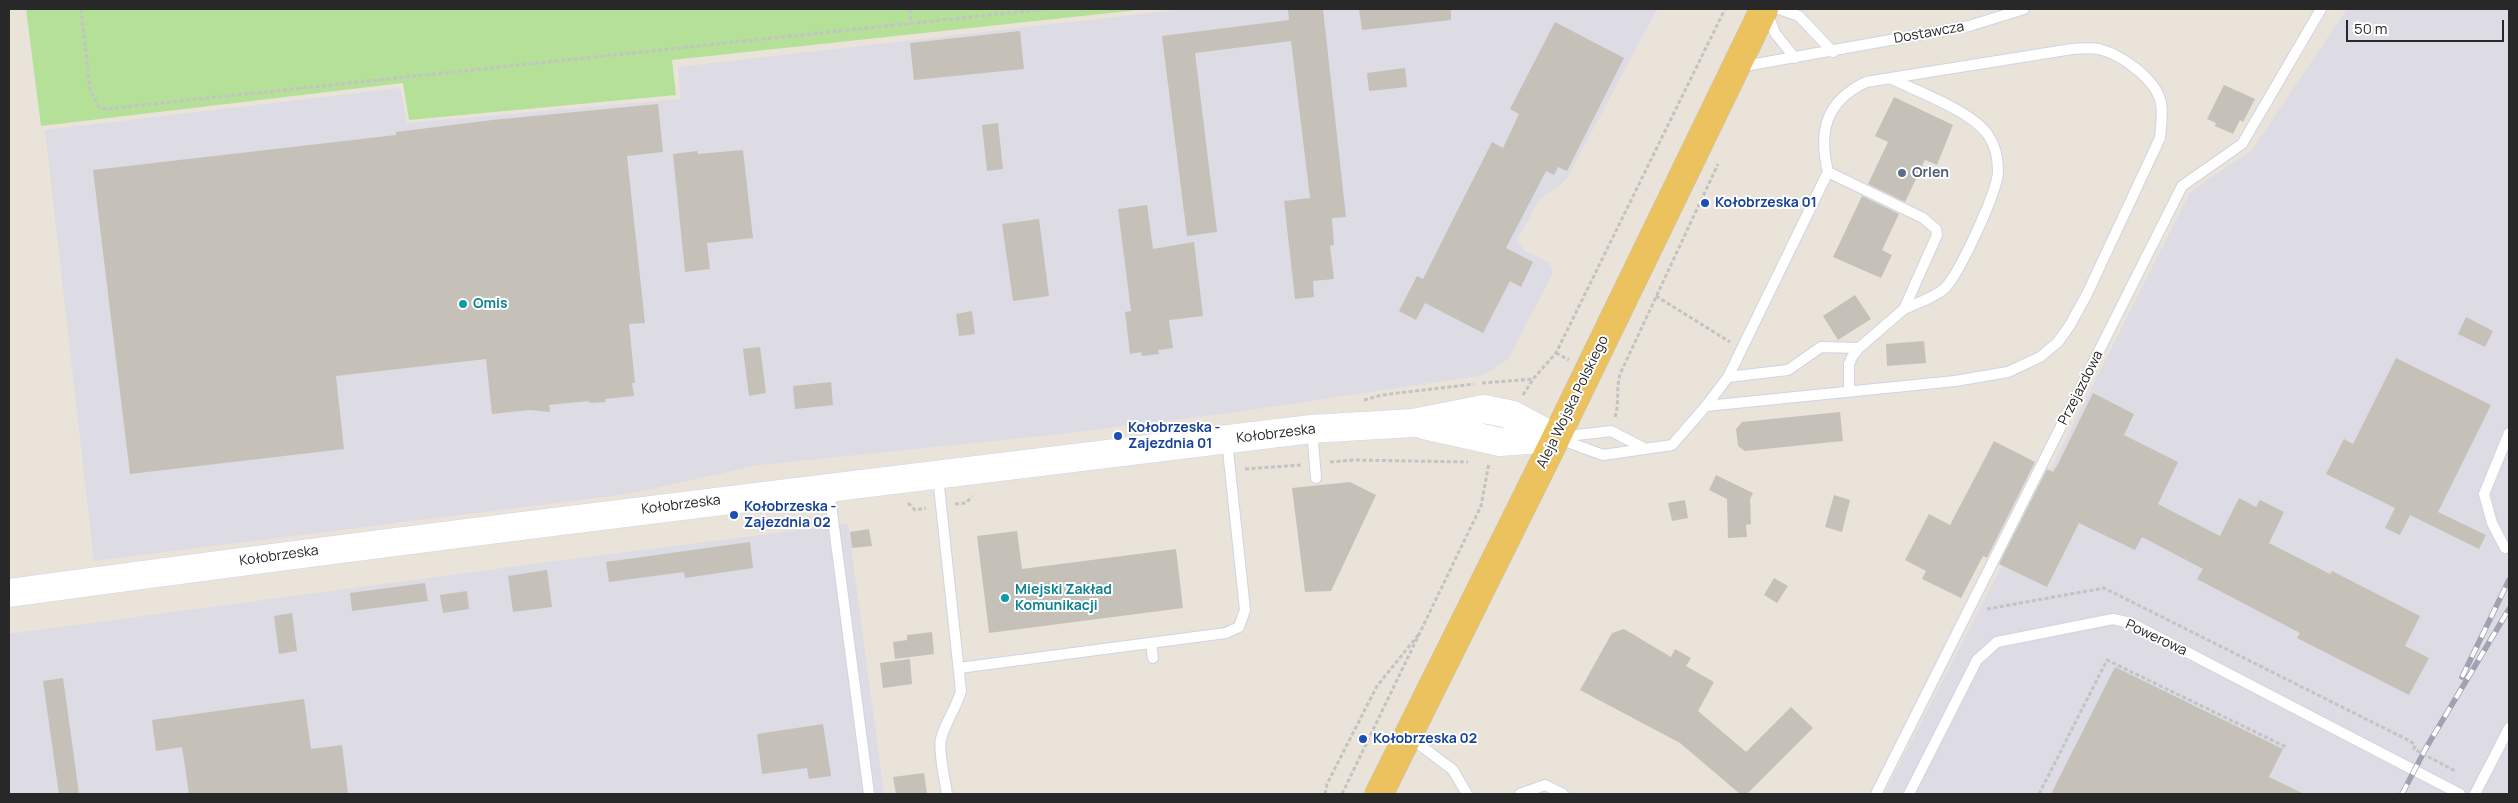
<!DOCTYPE html>
<html>
<head>
<meta charset="utf-8">
<style>
  body { margin:0 }
  #map { position:relative; width:2518px; height:803px; overflow:hidden; background:#eae3da; font-family:Manrope,sans-serif }
  canvas { display:block }
  .frame { position:absolute; inset:0; border:10px solid #282828; pointer-events:none }
  .scale { position:absolute; left:2346px; top:20px; width:158px; height:22px; box-sizing:border-box; border:2px solid #282828; border-top:0; padding-left:6px; font-size:15px; line-height:18px; white-space:nowrap; color:#282828; -webkit-text-stroke:4px #fff; paint-order:stroke }
</style>
</head>
<body>
<div id="map">
<canvas width="2518" height="803"></canvas>
<div class="frame"></div>
<div class="scale">50 m</div>
</div>
<script>
const c = document.querySelector('canvas').getContext('2d');
c.lineJoin = 'round';
function paint(path, color) { c.fillStyle = color; c.fill(path, 'evenodd'); }
function stroke(path, color, width, dash) { c.strokeStyle = color; c.lineWidth = width; c.lineCap = dash ? 'butt' : 'round'; c.setLineDash(dash || []); c.stroke(path); }
function label(font, color, halo, rows, align = 'center') {
  c.font = font + ' Manrope,sans-serif'; c.lineWidth = 4; c.setLineDash([]); c.textBaseline = 'middle'; c.strokeStyle = halo; c.fillStyle = color; for (const [text, x, y, turn = 0] of rows) {
    c.save(); c.translate(x, y); c.rotate((+turn || 0) * Math.PI / 180); c.textAlign = isNaN(turn) ? turn : align; if (halo) c.strokeText(text, 0, 0); c.fillText(text, 0, 0); c.restore();
  }
}
const industrial = new Path2D(`
  M1185 9H1657L1566 180 1540 199 1517 239 1525 251 1549 263 1553 273 1508 359 1484 375 1236 412 1052 435 758 465 633 493 94 561 45 130 400 88 407 123 681 99 678 67Z
  M2347 9H2509V794H1884L1997 576 2190 192 2252 150Z
  M848 524 884 794H9V634L571 559Z`);
const green = new Path2D(`
  M26 9H1147L672 60 676 95 409 120 403 83 41 126Z`);
const building = new Path2D(`
  M1288 9H1323L1346 217 1332 218 1334 245 1330 246 1334 279 1313 281 1314 297 1295 299 1284 201 1310 198 1291 41 1195 53 1217 232 1187 236 1162 36 1289 20Z
  M1359 9H1451V20L1362 30Z
  M1555 22 1624 58 1567 171 1558 167 1554 175 1546 171 1506 248 1533 262 1521 287 1510 281 1483 333 1425 303 1416 320 1399 311 1417 276 1423 279 1492 142 1503 148 1519 114 1510 109Z
  M1020 31 1024 69 914 80 910 43Z
  M1405 68 1407 87 1369 91 1367 73Z
  M2224 85 2255 99 2243 122 2240 120 2233 134 2215 126 2216 123 2207 119Z
  M1894 97 1953 125 1937 165 1925 160 1905 202 1868 184 1888 142 1875 136Z
  M658 104 663 152 627 156 645 323 629 324 635 383H632L634 396 605 399 606 402 589 403V401L549 405 550 412 530 410 492 414 486 359 336 376 344 449 130 474 93 170 396 135V132L492 120Z
  M998 123 1003 169 987 171 982 125Z
  M743 150 753 238 707 243 710 269 685 272 673 154 697 151 698 154Z
  M1862 196 1899 214 1882 250 1892 255 1881 278 1833 257Z
  M1147 205 1153 249 1194 242 1203 316 1169 320 1173 348 1158 350 1159 354 1142 356 1141 352 1130 354 1125 312 1131 311 1118 209Z
  M1039 219 1049 296 1013 301 1002 224Z
  M1855 295 1871 319 1838 340 1823 316Z
  M972 311 975 334 959 336 956 314Z
  M2466 317 2493 331 2485 347 2458 334Z
  M1924 341 1926 363 1887 366 1886 344Z
  M760 347 766 393 749 396 743 349Z
  M2396 358 2491 405 2438 512 2486 535 2479 549 2410 515 2400 535 2385 528 2395 508 2326 474 2344 439 2353 444Z
  M831 382 833 405 795 409 793 386Z
  M2093 393 2134 414 2124 435 2178 462 2158 504 2220 536 2239 498 2256 507 2260 500 2284 512 2269 543 2330 574 2332 571 2420 616 2405 646 2429 658 2409 695 2297 638 2300 633 2197 579 2203 569 2142 537 2135 550 2079 523 2047 587 1999 564 2047 469 2053 472 2058 464Z
  M1840 412 1843 441 1745 451 1738 446 1736 429 1742 422Z
  M1994 441 2035 462 1987 558 1983 556 1961 598 1922 579 1926 571 1905 560 1929 514 1950 525Z
  M1716 475 1753 493 1750 499 1751 524 1746 525 1747 537 1728 538 1727 499 1709 490Z
  M1350 482 1376 495 1331 591 1305 592 1292 488Z
  M1834 495 1850 500 1842 532 1825 527Z
  M1685 500 1688 518 1672 521 1668 503Z
  M869 529 872 546 852 548 850 532Z
  M1017 531 1022 569 1176 549 1183 608 989 633 977 536Z
  M750 542 753 568 685 578 684 572 609 582 606 562Z
  M547 570 552 607 513 612 508 576Z
  M1774 578 1788 586 1777 603 1764 595Z
  M425 583 428 601 352 611 350 593Z
  M467 591 469 609 443 613 440 595Z
  M292 613 297 651 279 654 274 616Z
  M1624 629 1671 657 1675 649 1691 658 1686 666 1714 682 1698 711 1746 752 1791 707 1813 728 1747 794H1740L1680 743 1580 690 1612 633Z
  M932 632 934 654 895 659 893 642 907 640V635Z
  M910 659 912 684 883 688 880 663Z
  M2115 667 2283 749 2269 777 2304 794H2051Z
  M63 678 73 750 79 794H59L43 681Z
  M304 699 311 749 342 745 348 794H189L182 747 156 751 152 720Z
  M823 724 831 776 809 779 807 768 762 774 757 734Z
  M924 773 927 794H896L893 777Z`);
const path = new Path2D(`
  M81 9 90 89 98 106 105 109 1046 9
  M910 9 911 23
  M1656 296 1730 342
  M1556 353 1569 360
  M1482 383 1533 379
  M1523 395 1533 379 1556 353 1725 9
  M1364 400 1382 395 1474 384
  M1615 417C1620 402 1615 387 1621 372L1718 164
  M1330 462 1354 460 1468 462
  M1245 469 1301 465
  M908 503 915 510 926 508
  M955 504 966 503 972 496
  M1987 609 2104 588 2410 741 2415 745 2414 749 2455 771
  M1325 794 1327 784 1377 686 1419 634
  M1342 794 1481 506 1489 463
  M2039 794 2107 660 2286 747`);
const lane = new Path2D(`
  M1779 9 1799 16 1833 52
  M1768 15 1775 33 1795 58
  M1739 67 1969 26 2024 9
  M1890 78C1916 91 1972 111 1988 135 1995 145 1998 158 1998 171 1998 191 1959 274 1945 288 1934 298 1917 303 1904 309
  M1828 172 1923 218 1936 229 1937 235 1904 309 1859 348 1852 357 1849 364V391
  M1728 377 1788 370 1821 347 1859 348
  M1312 430 1316 478
  M1560 437 1611 431 1644 448
  M1557 438 1603 455 1672 445 1706 406 1728 377 1828 172C1818 131 1826 101 1866 82L2072 49C2080 49 2090 47 2099 49 2122 55 2156 79 2161 103 2163 115 2161 127 2160 138L2087 294 2070 325 2058 342 2040 357 2008 372 1955 381 1706 406
  M938 477 961 691C956 709 945 722 941 739 938 751 945 780 947 794
  M829 489 869 794
  M2505 548 2492 523 2484 494 2509 433
  M1151 643 1153 658
  M959 668 1226 633 1239 627 1245 610 1227 441
  M1408 736 1453 770 1467 794
  M1520 794 1545 785 1563 794
  M1876 794 2182 186 2242 144 2321 9
  M1909 794 1977 660 1997 642 2113 619 2131 623 2460 794
  M2475 794 2509 728`);
const secondary = new Path2D(`
  M1424 425 1500 442 1556 438
  M9 593C442 534 877 482 1311 429L1413 423 1484 409 1513 415 1556 438`);
const primary = new Path2D(`
  M1379 794 1556 438 1764 9`);
const rail = new Path2D(`
  M2462 677 2509 580
  M2402 794 2426 748 2509 609`);
const markers = [
  [1902,173,5,"#5c6f8a"],
  [1705,203,5,"#1a4fb4"],
  [463,304,5,"#0f9aa8"],
  [1118,436,5,"#1a4fb4"],
  [734,515,5,"#1a4fb4"],
  [1005,598,5,"#0f9aa8"],
  [1363,739,5,"#1a4fb4"]
];
const streetNames = [
  ["Dostawcza",1929,33,-10],
  ["Przejazdowa",2081,388,-63],
  ["Aleja Wojska Polskiego",1573,402,-64],
  ["Kołobrzeska",1276,434,-7],
  ["Kołobrzeska",681,505,-7],
  ["Kołobrzeska",279,556,-8],
  ["Powerowa",2156,638,25]
];
const serviceNames = [
  ["Orlen",1912,173]
];
const transitNames = [
  ["Kołobrzeska 01",1715,203],
  ["Kołobrzeska -",1128,428],
  ["Zajezdnia 01",1128,444],
  ["Kołobrzeska -",744,507],
  ["Zajezdnia 02",744,523],
  ["Kołobrzeska 02",1373,739]
];
const cultureNames = [
  ["Omis",473,304],
  ["Miejski Zakład",1015,590],
  ["Komunikacji",1015,606]
];
paint(industrial, '#dddbe3');
paint(green, '#b5e098');
paint(building, '#c5c1b9');
stroke(lane, '#d0d4e1', 12);
stroke(secondary, '#d0d4e1', 29);
stroke(primary, '#c3c3c3', 29);
stroke(path, '#c3c3c3', 3, [4, 2.5]);
stroke(lane, '#fff', 10);
stroke(secondary, '#fff', 28);
stroke(primary, '#ebc25e', 28);
stroke(rail, '#9ea2b2', 5.5);
stroke(rail, '#fff', 4, [11]);
for (const [x, y, r, color] of markers) { const dot = new Path2D(); dot.arc(x, y, r, 0, 2 * Math.PI); c.fillStyle = color; c.fill(dot); stroke(dot, '#fff', 2); }
label('14px', '#282828', '#fff', streetNames);
label('bold 14px', '#4e5e75', '#fff', serviceNames, 'left');
label('bold 14px', '#164399', '#fff', transitNames, 'left');
label('bold 14px', '#0d838f', '#fff', cultureNames, 'left');
</script>
</body>
</html>
